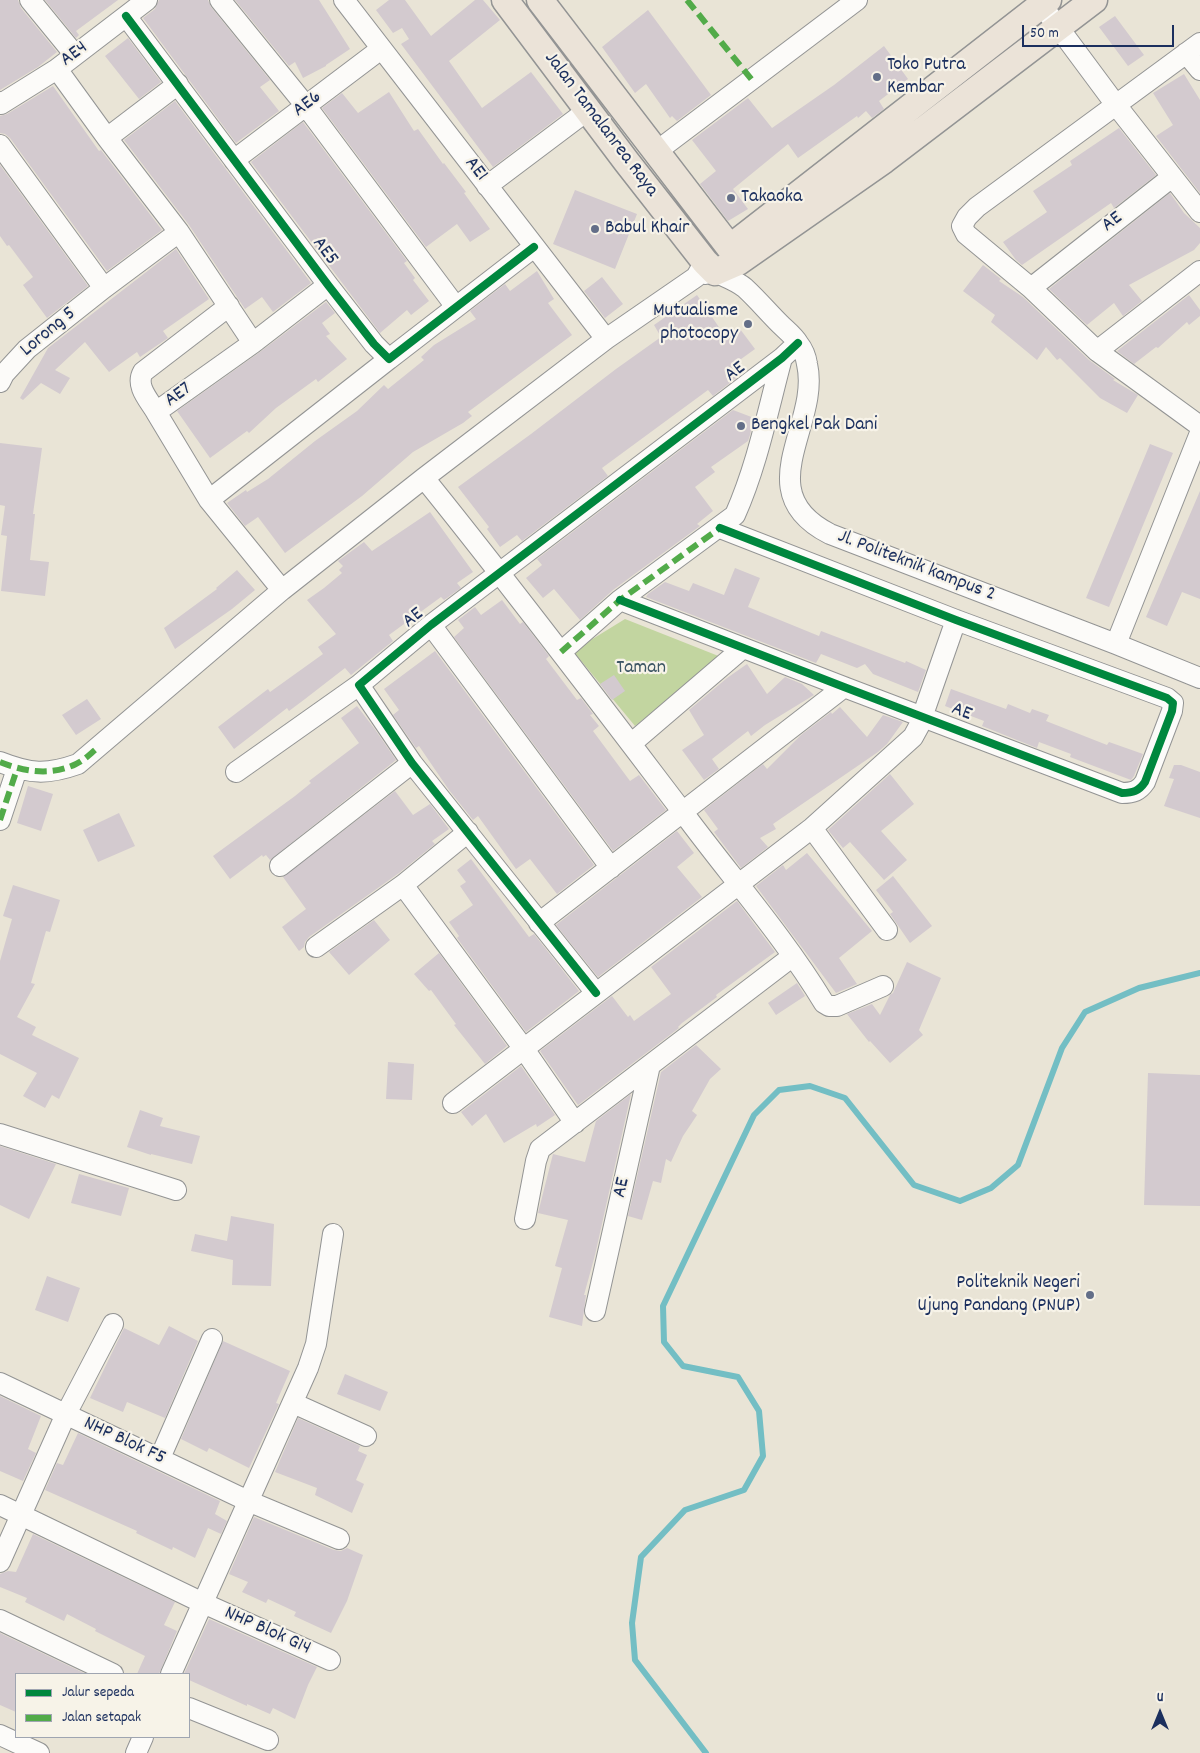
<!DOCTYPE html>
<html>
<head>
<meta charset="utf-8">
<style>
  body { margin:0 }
  #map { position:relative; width:1200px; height:1753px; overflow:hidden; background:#e9e4d6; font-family:Dekko,sans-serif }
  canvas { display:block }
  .legend { position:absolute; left:15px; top:1673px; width:175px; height:65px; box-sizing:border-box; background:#f7f3e8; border:1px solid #9fa5b1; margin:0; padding:6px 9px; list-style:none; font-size:15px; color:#1b2f5e }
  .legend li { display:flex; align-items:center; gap:10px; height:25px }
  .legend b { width:25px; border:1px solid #9fa5b1 }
  .north { position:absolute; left:1135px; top:1688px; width:50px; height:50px; -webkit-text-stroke:4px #f7f3e8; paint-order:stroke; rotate:0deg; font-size:14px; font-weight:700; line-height:20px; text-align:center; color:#1b2f5e }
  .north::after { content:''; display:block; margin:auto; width:18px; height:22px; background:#1b2f5e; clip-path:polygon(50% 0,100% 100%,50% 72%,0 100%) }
  .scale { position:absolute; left:1022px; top:25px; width:152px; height:22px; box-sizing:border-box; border:2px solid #1b2f5e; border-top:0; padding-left:6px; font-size:15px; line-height:18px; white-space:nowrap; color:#1b2f5e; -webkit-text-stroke:4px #f7f3e8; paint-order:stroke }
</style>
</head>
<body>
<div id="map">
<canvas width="1200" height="1753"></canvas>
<ul class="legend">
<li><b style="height:6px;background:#00873e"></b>Jalur sepeda</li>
<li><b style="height:6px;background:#52ab49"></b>Jalan setapak</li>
</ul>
<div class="north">U</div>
<div class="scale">50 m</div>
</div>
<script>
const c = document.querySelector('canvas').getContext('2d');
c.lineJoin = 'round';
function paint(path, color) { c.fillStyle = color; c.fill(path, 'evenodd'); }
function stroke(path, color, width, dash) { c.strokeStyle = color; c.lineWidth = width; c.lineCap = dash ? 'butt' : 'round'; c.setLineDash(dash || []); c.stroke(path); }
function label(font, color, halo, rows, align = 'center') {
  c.font = font + ' Dekko,sans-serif'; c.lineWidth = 4.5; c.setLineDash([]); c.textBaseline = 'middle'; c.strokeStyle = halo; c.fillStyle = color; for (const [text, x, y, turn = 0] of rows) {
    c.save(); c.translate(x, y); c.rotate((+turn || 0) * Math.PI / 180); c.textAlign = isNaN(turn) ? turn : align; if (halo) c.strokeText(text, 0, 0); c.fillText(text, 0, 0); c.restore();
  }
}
const green = new Path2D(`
  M625 619 721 657 635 726 573 651Z`);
const stream = new Path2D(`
  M706 1753 635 1660 632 1623 641 1557 685 1510 744 1490 763 1456 759 1411 738 1377 683 1366 664 1342 663 1306 754 1115 779 1090 810 1086 845 1098 914 1185 960 1201 991 1188 1018 1165 1062 1048 1085 1012 1139 988 1200 973`);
const building = new Path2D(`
  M0 0H18L21 8 57 52 38 67 0 90Z
  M45 0H118L76 31 79 35 76 38Z
  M159 0H208L211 7 270 80 260 87 279 111 236 143 143 18 155 9Z
  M235 0H319L350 49 326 65V66L303 78 295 62 289 66Z
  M389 0H405L431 36 475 0H483L500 20 449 61 482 108 531 72 563 114 493 167 401 44 409 39 402 28 393 33 376 10Z
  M648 10 711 95 677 121 672 116 670 118 646 84 635 93 602 47Z
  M1115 16 1144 55 1128 66 1099 27Z
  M128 38 161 82 139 99 105 56Z
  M884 46 908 79 879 101 884 109 872 118 866 111 858 118 857 116 798 158 788 144 733 189 748 209 728 221 700 184 716 171 692 140 748 98 772 128 834 85Z
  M1184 74 1200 100V193L1156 136 1173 125 1153 93Z
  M53 86 99 151 101 150 162 230 107 271 10 138 5 134 0 133V116L7 114Z
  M389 92 414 131 418 129 443 164 444 163 466 192 464 193 490 229 470 242 457 224 426 247 322 108 342 93 358 113Z
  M175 101 311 283 273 312 262 297 245 309 189 225 124 140Z
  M303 122 407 261 404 263 415 278 413 280 429 301 411 315 407 310 380 333 251 162Z
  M1119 128 1156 175 1114 208 1111 203 1022 265 1016 260 1003 242 1047 212 1033 191 1072 165 1070 161Z
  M0 165 88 286 47 318 23 285 33 277 9 245 7 246 0 236Z
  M575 190 637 214 615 269 553 244Z
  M1170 193 1184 213 1200 228V243L1194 250 1129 285 1142 301 1123 316 1114 303 1087 325 1049 289Z
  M176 249 209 299 163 331 168 338 140 357 137 352 109 372 85 342 55 370 70 378 60 394 41 383 23 400 20 398 48 348Z
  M983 265 1001 279 999 281 1023 297 1089 360 1115 379 1113 380 1138 395 1127 413 1100 398 1060 358 1057 360 1046 347 1037 360 991 322 995 315 963 291Z
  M537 271 554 299 548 303 572 335 468 412 472 416 463 423 413 452 362 496 285 553 258 517 245 526 227 503 246 490 247 492 268 479 315 441 357 411 384 385 388 389 424 360 421 357 434 345 476 319 470 311 505 284 510 291Z
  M602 277 623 304 605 318 584 291Z
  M697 295 727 339 740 329 755 349 737 362 744 372 713 396 708 390 602 468 608 476 522 541 517 535 500 547 487 529 489 527 458 487 531 434 616 369 661 337 654 325Z
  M1189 295 1200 310V316L1189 325 1187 322 1158 348 1156 347 1134 364 1117 351Z
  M326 302 335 313 322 323 330 334 326 336 347 359 318 382 316 379 276 408 249 433 247 431 210 458 177 411 260 352Z
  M733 410 754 418 750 435 748 441 711 467 715 472 695 487 713 511 697 524 700 526 613 590 580 620 554 589 543 598 526 578 542 565 537 559Z
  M0 443 42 448 33 514H35L30 560 49 562 45 596 1 591 7 536 1 535 5 506 0 505Z
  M1150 444 1173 453 1109 607 1086 598Z
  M1200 491V599L1182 592 1167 626 1146 617Z
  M430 512 473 572 457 583 461 588 444 600 441 597 389 635 393 641 351 675 345 668 305 699 289 711 287 708 234 749 218 727 268 689 270 692 323 654 318 647 336 634 307 600 324 588 342 573 339 570 343 566 338 561 364 542 372 551Z
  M735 568 760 578 748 607 819 636 821 631 905 663 906 661 926 670 918 692 873 674 865 664 857 668 821 654 816 663 646 597 648 594 665 582 689 591 693 583 724 595Z
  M237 570 255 590 232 609 175 649 164 628 217 589 216 588Z
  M502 600 520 624 523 622 549 656 546 659 577 700 581 698 593 714 590 715 599 726 593 731 630 781 639 775 666 810 613 851 454 637 464 628 458 620 475 607 481 615Z
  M435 651 594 865 557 894 530 859 516 869 478 816 473 820 449 790 419 746 416 748 393 715 399 710 384 689Z
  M747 664 767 694 785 677 802 684 814 695 765 725 751 736 748 731 712 759 719 769 704 780 682 750 704 735 689 710 727 678Z
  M614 675 625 691 612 700 600 684Z
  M951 689 1006 709 1008 704 1030 713 1032 709 1049 715 1046 721 1107 745 1109 742 1143 754 1134 776 1131 780 1070 757 1071 754 1039 742 1037 748 982 726 984 721 945 706Z
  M87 699 101 719 76 735 62 715Z
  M357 706 374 728 396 760 270 860 266 855 263 857 262 855 230 879 213 856 295 796 311 783 309 781 359 743 341 718Z
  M840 707 867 737 883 715 903 722 887 744 878 752 773 824 776 829 760 838 768 847 741 868 714 832 718 829 704 810 763 764 767 769 801 735 831 712 832 714Z
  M1174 765H1181L1200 772V818L1164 806 1174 779 1169 778Z
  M890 774 914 804 881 831 907 860 884 880 850 842 843 848 828 830Z
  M28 786 53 794 41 831 17 823Z
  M395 791 413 815 430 804 449 829 432 841 435 844 399 873 309 937 305 942 304 947 299 951 282 927 306 909 283 877Z
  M119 813 135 846 98 862 83 830Z
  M677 831 694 853 677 867 702 897 598 977 556 925Z
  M807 853 872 931 839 958 857 984 836 993 756 886 783 865 786 870Z
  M471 859 529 937 534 934 579 991 526 1032 457 938 459 936 449 922 473 905 460 886 466 882 457 870Z
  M893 876 932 926 910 943 890 914 893 912 876 890Z
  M13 885 60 900 50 932 46 931 31 983 35 984 17 1017 36 1027 32 1035 79 1058 59 1099 52 1095 45 1108 23 1096 37 1073 0 1054V961L12 919 3 916Z
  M737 901 775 952 716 995 717 997 682 1023 678 1027 679 1028 578 1105 540 1051 612 996 628 1017 630 1015 634 1021 671 994 651 967Z
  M374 920 390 940 349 975 329 952Z
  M439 953 507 1046 485 1064 454 1025 456 1024 431 990 429 991 414 974Z
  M907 962 941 978 919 1030 923 1035 890 1063 870 1041 869 1042 847 1014 872 1004 880 1015 890 995 893 993Z
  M797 983 805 996 776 1015 768 1003Z
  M696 1045 721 1069 710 1079 692 1111 697 1115 683 1136 671 1162 666 1159 661 1183 653 1181 642 1220 628 1216 661 1072Z
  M388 1062 414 1064 412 1100 386 1099Z
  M521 1066 555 1115 537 1127 536 1124 504 1143 486 1114 472 1126 461 1112Z
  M1148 1073 1200 1075V1206L1144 1205Z
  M631 1094 595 1255 584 1295H586L582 1326 549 1317 562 1268 555 1266 568 1220 538 1213 553 1154 585 1162 596 1121Z
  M140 1110 163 1118 160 1126 200 1136 192 1164 151 1154V1155L127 1147Z
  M0 1146 56 1164 29 1219 0 1205Z
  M79 1174 129 1188 121 1216 71 1203Z
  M231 1216 274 1224 271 1286 232 1285 233 1260 191 1251 195 1234 227 1241Z
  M47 1276 80 1288 68 1322 35 1310Z
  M169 1326 198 1341 165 1418 127 1402 123 1412 90 1398 124 1328 159 1345Z
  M223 1341 290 1371 276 1403 279 1404 249 1468 209 1448 207 1452 181 1439Z
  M345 1374 388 1392 380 1411 337 1394Z
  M0 1396 41 1416 28 1449 36 1453 23 1481 0 1471Z
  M298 1418 360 1446 358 1451 367 1455 356 1480 364 1484 352 1513 315 1495 317 1488 275 1472Z
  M78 1433 220 1501 215 1514 227 1521 221 1534 208 1528 195 1558 173 1547 172 1550 136 1533 137 1531 45 1490 57 1463 63 1465Z
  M254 1517 334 1550 341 1551 347 1548 363 1555 347 1601 331 1633 294 1616 296 1612 268 1599 266 1603 242 1592 248 1582 229 1574Z
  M33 1534 175 1602 164 1625 177 1631 159 1674H137L145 1656 95 1631 96 1629 67 1614 64 1621 25 1602 27 1598 0 1587V1574L8 1571 16 1572Z
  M209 1619 317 1667 308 1685 295 1719 273 1708 270 1714 247 1704V1706L189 1680V1674H184Z
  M0 1633 86 1674H16V1712L0 1705Z`);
const minor = new Path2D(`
  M30 0 75 55
  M220 0 306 106 456 307
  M344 0 606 339
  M1038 0 1116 105 1200 212
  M126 16 328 285 374 344 389 359 534 247
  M1200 43 977 207 967 217 962 226 966 234 1031 288 1097 351 1200 426
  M1186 53 1200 70
  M57 69 107 138 179 232 253 343
  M0 102 1 104 57 69 147 0
  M107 138 178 84
  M0 145 104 288 179 232
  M657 151 857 0
  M234 160 381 49
  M487 186 588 110
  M705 274 715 272C725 277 737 281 745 288 757 299 768 312 780 324 786 330 794 336 798 343 802 348 806 357 807 364 821 425 747 492 830 534L1116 644 1200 678
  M1031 288 1172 177
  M1097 351 1200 271
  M0 382 4 374 27 349 104 288
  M156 412C149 400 135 386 143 372L229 306
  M424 478C513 588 599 702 685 815 731 877 784 937 824 1003L829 1006H837L883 986
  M209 500 389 359
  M282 590 209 500 156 412 253 343 328 285
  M620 600 844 687 1122 793C1133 793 1139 791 1145 782L1172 711 1173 703 1167 698 956 620 720 528
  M431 625 611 868
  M1116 644 1200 433
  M561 652 620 600 735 515C757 466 768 410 782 358
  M632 743 743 648
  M0 762C30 774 47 775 78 764L282 590 424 478 606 339 696 277 705 262
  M236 772 359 685
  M0 820 17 769
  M812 828 887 930
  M280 866 412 763
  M403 885 524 1049 575 1123
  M539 923 844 687
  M316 947 403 885 468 832
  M596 993 412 763 359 685 431 625 782 358 798 343
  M453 1103 812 828 913 737 919 726 956 620
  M0 1134 176 1190
  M525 1219 536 1161 540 1149 793 956
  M595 1311 650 1065
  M0 1383 248 1501 339 1539
  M293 1403 366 1436
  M160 1458 212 1339
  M0 1505 203 1603 330 1660
  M0 1562 66 1414 113 1324
  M0 1620 113 1674
  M171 1674 308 1368 316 1344 333 1234
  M189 1708 268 1740
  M0 1735 39 1753
  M136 1753 143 1737`);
const major = new Path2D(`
  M505 0 626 161 705 262 715 272 738 262 884 160 1094 0
  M540 0 730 248 738 262
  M736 243 1048 0`);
const quiet = new Path2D(`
  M687 0 752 80
  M561 652 620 600 720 528
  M0 762C25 772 51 776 76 764 83 761 89 755 95 750
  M0 820 17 769`);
const cycleway = new Path2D(`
  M126 16 328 285 374 344 389 359 534 247
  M620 600 844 687 1122 793C1133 793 1139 791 1145 782L1172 711 1173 703 1167 698 956 620 720 528
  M596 993 412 763 359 685 431 625 782 358 798 343`);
const markers = [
  [877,77,5,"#636e88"],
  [731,198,5,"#636e88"],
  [595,229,5,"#636e88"],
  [748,324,5,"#636e88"],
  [741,426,5,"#636e88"],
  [1090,1295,5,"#636e88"]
];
const streetNames = [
  ["AE4",75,55,-37],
  ["AE6",308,105,-37],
  ["Jalan Tamalanrea Raya",600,125,53],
  ["AE1",475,170,52],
  ["AE",1113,223,-38],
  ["AE5",324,252,53],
  ["Lorong 5",49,333,-40],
  ["AE",736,373,-38],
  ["AE7",179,396,-36],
  ["Jl. Politeknik kampus 2",916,567,21],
  ["AE",414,619,-39],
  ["AE",961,713,21],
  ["AE",623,1188,-77],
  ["NHP Blok F5",124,1442,25],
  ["NHP Blok G14",267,1632,24]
];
const poiNames = [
  ["Toko Putra",887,66],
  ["Kembar",887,89],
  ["Takaoka",741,198],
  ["Babul Khair",605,229],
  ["Mutualisme",738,312,"right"],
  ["photocopy",738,335,"right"],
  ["Bengkel Pak Dani",751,426],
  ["Politeknik Negeri",1080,1284,"right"],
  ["Ujung Pandang (PNUP)",1080,1307,"right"]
];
const parkNames = [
  ["Taman",641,669]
];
paint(green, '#c2d5a0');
stroke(stream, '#73bec4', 6);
paint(building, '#d3cacf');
stroke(minor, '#939494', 22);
stroke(major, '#939494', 29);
stroke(minor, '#fcfbf9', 20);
stroke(major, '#ebe3d8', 26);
stroke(quiet, '#52ab49', 6, [12, 6]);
stroke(cycleway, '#00873e', 8);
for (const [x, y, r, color] of markers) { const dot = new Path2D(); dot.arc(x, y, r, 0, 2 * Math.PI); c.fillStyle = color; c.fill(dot); stroke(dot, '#f7f3e8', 2); }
label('20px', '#1b2f5e', '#f7f3e8', streetNames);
label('20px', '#1b2f5e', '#f7f3e8', poiNames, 'left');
label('20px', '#3d5664', '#f7f3e8', parkNames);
</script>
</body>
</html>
